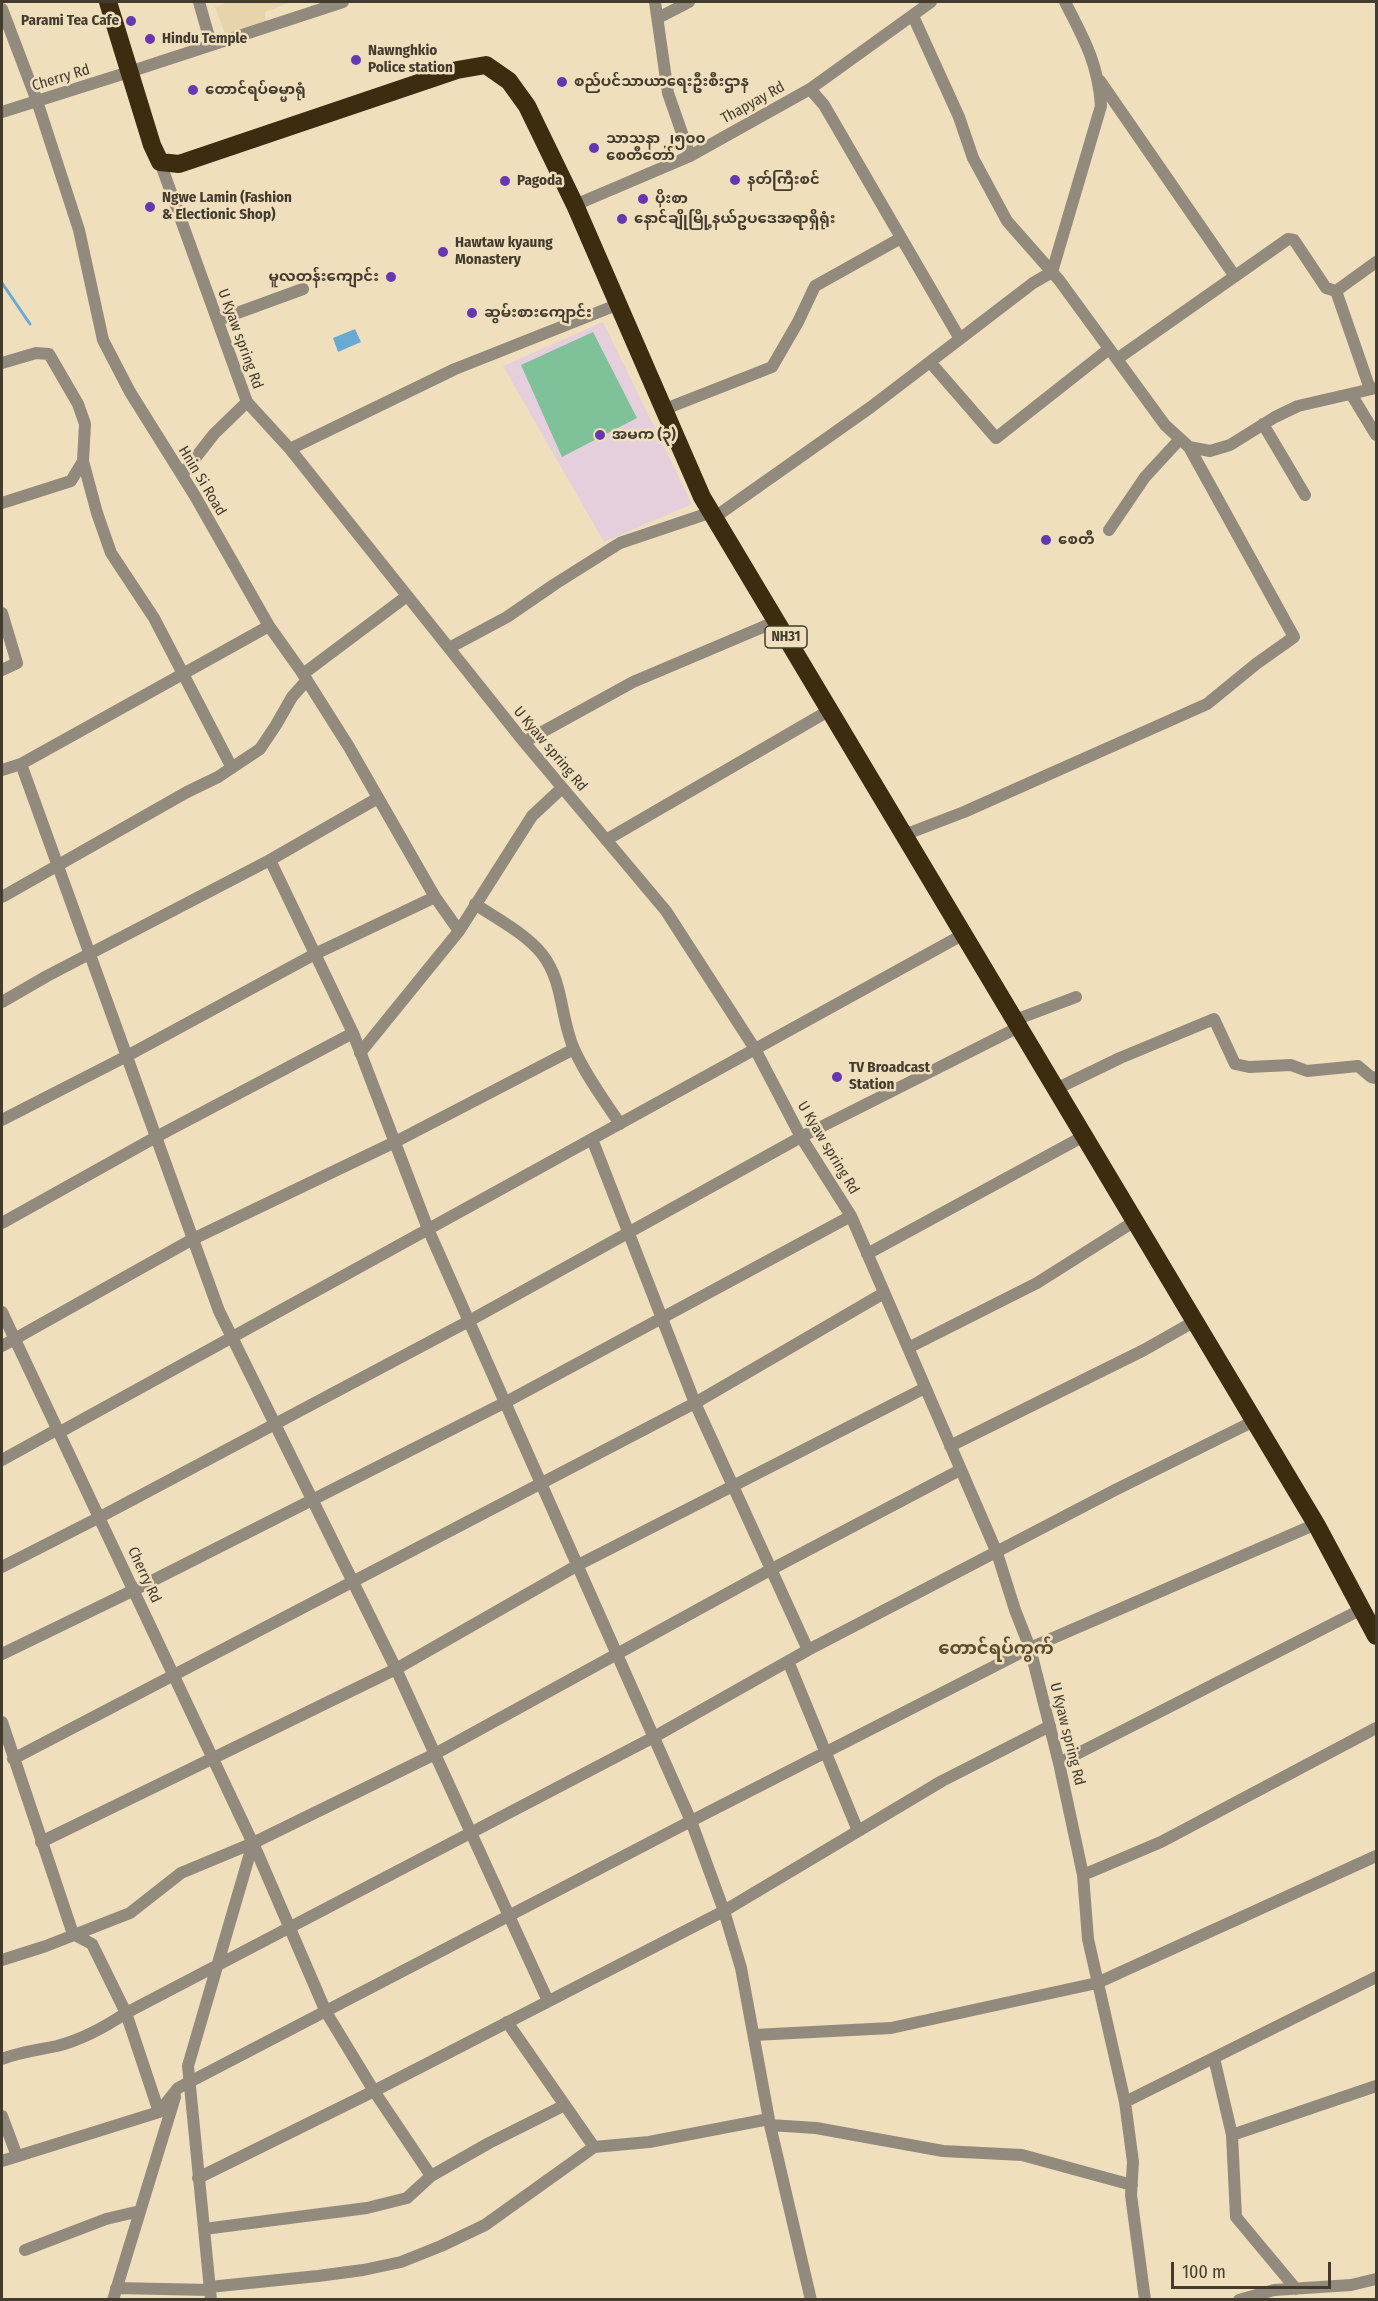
<!DOCTYPE html>
<html>
<head>
<meta charset="utf-8">
<style>
  body { margin:0 }
  #map { position:relative; width:1378px; height:2301px; overflow:hidden; background:#efdfbd; font-family:"Fira Sans Condensed",sans-serif }
  canvas { display:block }
  .frame { position:absolute; inset:0; border:3px solid #423b2e; pointer-events:none }
  .scale { position:absolute; left:1171px; top:2262px; width:160px; height:27px; box-sizing:border-box; border:3px solid #423b2e; border-top:0; padding-left:8px; font-size:18px; line-height:21px; white-space:nowrap; color:#423b2e; -webkit-text-stroke:4px #efdfbd; paint-order:stroke }
</style>
</head>
<body>
<div id="map">
<canvas width="1378" height="2301"></canvas>
<div class="frame"></div>
<div class="scale">100 m</div>
</div>
<script>
const c = document.querySelector('canvas').getContext('2d');
c.lineJoin = 'round';
function paint(path, color) { c.fillStyle = color; c.fill(path, 'evenodd'); }
function stroke(path, color, width, dash) { c.strokeStyle = color; c.lineWidth = width; c.lineCap = dash ? 'butt' : 'round'; c.setLineDash(dash || []); c.stroke(path); }
function label(font, color, halo, rows, align = 'center') {
  c.font = font + ' "Fira Sans Condensed","Noto Sans Myanmar",sans-serif'; c.lineWidth = 5; c.setLineDash([]); c.textBaseline = 'middle'; c.strokeStyle = halo; c.fillStyle = color; for (const [text, x, y, turn = 0] of rows) {
    c.save(); c.translate(x, y); c.rotate((+turn || 0) * Math.PI / 180); c.textAlign = isNaN(turn) ? turn : align; if (halo) c.strokeText(text, 0, 0); c.fillText(text, 0, 0); c.restore();
  }
}
const built = new Path2D(`
  M228 2H291L265 12 266 23 226 36 215 7Z`);
const education = new Path2D(`
  M603 322 692 504 604 542 503 366Z`);
const green = new Path2D(`
  M593 332 637 418 562 457 521 365Z`);
const water = new Path2D(`
  M355 329 361 342 338 352 333 338Z`);
const stream = new Path2D(`
  M2 283 30 324`);
const street = new Path2D(`
  M199 2 211 44
  M655 2 668 93 690 156
  M2 9 37 101 79 230 103 340 130 392 195 496 269 626 301 671 349 747 435 897 459 931
  M913 16 959 117 973 158 1007 221 1059 280 1165 425 1189 447 1210 451 1230 445 1275 417 1298 406 1376 388
  M658 18 689 2
  M1100 81 1234 275
  M810 89 824 105 960 339
  M2 112 129 72 343 2
  M160 162 247 402 290 449 524 742 666 911 755 1049 801 1137 851 1216 997 1553 1015 1610 1030 1648 1059 1763 1083 1875 1088 1939 1125 2102 1133 2162 1131 2195 1145 2300
  M575 205 690 156 810 89 931 2
  M1336 291 1370 389
  M1336 291 1376 262
  M218 320 303 289
  M1117 359 1288 239 1294 240 1326 288 1336 291
  M930 362 996 438 1109 349
  M2 363 36 353 49 354 78 404 85 424 83 461 71 481 2 503
  M1351 394 1376 435
  M665 409 772 367 798 322 815 286 901 238
  M1263 424 1305 495
  M290 449 455 369 619 304
  M83 461 97 513 111 553 154 618 232 768
  M182 475 214 434 247 402
  M715 517 871 407 1033 283 1052 272 1101 106C1098 63 1084 39 1065 2
  M1109 530 1145 477 1180 439
  M2 613 17 663 2 670
  M449 648 507 617 555 584 620 543 712 512
  M303 674 407 596
  M524 742 633 682 777 621
  M21 764 219 1311 396 1669 41 1842
  M2 770 21 764 269 626
  M904 835 964 812 1207 704 1256 664 1294 637 1189 447
  M606 840 830 710
  M270 860 353 1033 428 1229 691 1821 724 1911 741 1968 770 2125 811 2300
  M2 897 187 792 218 777 260 749 276 725 292 697 307 680
  M475 904C497 919 525 933 542 954 564 982 560 1018 574 1049 586 1076 604 1100 620 1124
  M2 1002 47 976 270 860 378 798
  M1015 1020 1076 997
  M360 1053 459 931 532 816 562 788
  M1056 1089 1120 1058 1214 1019 1235 1064 1249 1067 1291 1065 1307 1071 1358 1066 1371 1077 1376 1078
  M2 1120 127 1056 315 954 435 897
  M592 1139 695 1403 808 1650
  M2 1223 156 1137 353 1033
  M867 1254 1084 1136
  M2 1312 257 1852 326 2012 374 2091 431 2176
  M2 1346 193 1239 395 1142 574 1049
  M908 1348 1037 1283 1135 1221
  M60 1432 964 934
  M950 1446 1144 1350 1195 1321
  M2 1460 58 1429
  M2 1567 100 1517 469 1321 801 1137 1019 1027
  M2 1654 134 1590 506 1402 851 1216
  M788 1661 858 1831
  M2 1722 73 1934 92 1944 126 2013 654 1737 808 1650 1115 1490 1254 1421
  M13 1759 695 1403 884 1293
  M1059 1763 1362 1609
  M1083 1875 1161 1842 1376 1728
  M2 1960 46 1946 130 1913 181 1873 253 1843 433 1755 770 1570 960 1470
  M548 2001 396 1669 578 1565 925 1388
  M507 2022 594 2147
  M754 2035 891 2028 1097 1983 1376 1856
  M1214 2058 1232 2135 1236 2217 1296 2289
  M2 2059C20 2052 38 2050 57 2046 81 2040 105 2027 126 2013L159 2112 178 2088 691 1821 1030 1648 1316 1524
  M1125 2102 1376 1977
  M2 2116 17 2156
  M770 2125 816 2128 943 2151 1022 2155 1132 2185
  M1232 2135 1376 2086
  M2 2161 159 2112
  M198 2178 374 2091 724 1911 942 1781 1050 1726
  M204 2229 367 2208 407 2198 431 2176 489 2143 565 2105
  M25 2250 106 2219 140 2211
  M209 2287 318 2276 363 2270 401 2262 441 2246 485 2225 594 2147 649 2142 769 2119
  M116 2288 210 2290
  M113 2300 175 2097
  M211 2300 188 2066 253 1843
  M1239 2300 1274 2290 1351 2285 1376 2279`);
const highway = new Path2D(`
  M108 2 152 145 160 162 179 164 457 70 486 65 509 81 527 106 575 205 702 497 1316 1524 1376 1636`);
const markers = [
  [131,21,6,"#6637ae"],
  [150,39,6,"#6637ae"],
  [356,60,6,"#6637ae"],
  [562,82,6,"#6637ae"],
  [193,90,6,"#6637ae"],
  [594,148,6,"#6637ae"],
  [735,180,6,"#6637ae"],
  [505,181,6,"#6637ae"],
  [643,199,6,"#6637ae"],
  [150,207,6,"#6637ae"],
  [622,219,6,"#6637ae"],
  [443,252,6,"#6637ae"],
  [391,277,6,"#6637ae"],
  [472,313,6,"#6637ae"],
  [600,435,6,"#6637ae"],
  [1046,540,6,"#6637ae"],
  [837,1077,6,"#6637ae"]
];
const shields = [
  [786,637,42]
];
const shieldNames = [
  ["NH31",786,637]
];
const poiNames = [
  ["Parami Tea Cafe",119,21,"right"],
  ["Hindu Temple",162,39],
  ["Nawnghkio",368,51],
  ["Police station",368,68],
  ["စည်ပင်သာယာရေးဦးစီးဌာန",574,82],
  ["တောင်ရပ်ဓမ္မာရုံ",205,90],
  ["သာသနာ ၂၅၀၀",606,139],
  ["စေတီတော်",606,156],
  ["နတ်ကြီးစင်",747,180],
  ["Pagoda",517,181],
  ["Ngwe Lamin (Fashion",162,198],
  ["& Electionic Shop)",162,215],
  ["ပိုးစာ",655,199],
  ["နောင်ချိုမြို့နယ်ဥပဒေအရာရှိရုံး",634,219],
  ["Hawtaw kyaung",455,243],
  ["Monastery",455,260],
  ["မူလတန်းကျောင်း",379,277,"right"],
  ["ဆွမ်းစားကျောင်း",484,313],
  ["အမက (၃)",612,435],
  ["စေတီ",1058,540],
  ["TV Broadcast",849,1068],
  ["Station",849,1085]
];
const streetNames = [
  ["Cherry Rd",61,78,-17],
  ["Thapyay Rd",753,103,-29],
  ["U Kyaw spring Rd",240,339,70],
  ["Hnin Si Road",202,481,59],
  ["U Kyaw spring Rd",550,749,50],
  ["U Kyaw spring Rd",828,1148,59],
  ["Cherry Rd",144,1575,65],
  ["U Kyaw spring Rd",1067,1734,76]
];
const quarterNames = [
  ["တောင်ရပ်ကွက်",996,1649]
];
paint(built, '#e8d4ab');
paint(education, '#e6cfdc');
paint(green, '#7fc198');
paint(water, '#69aad4');
stroke(stream, '#69aad4', 3);
stroke(street, '#928a7d', 12);
stroke(highway, '#3c2c10', 18);
for (const [x, y, r, color] of markers) { const dot = new Path2D(); dot.arc(x, y, r, 0, 2 * Math.PI); c.fillStyle = color; c.fill(dot); stroke(dot, '#efdfbd', 2); }
for (const [x, y, w] of shields) { const box = new Path2D(); box.roundRect(x - w / 2, y - 11, w, 22, 4.5); c.fillStyle = '#efdfbd'; c.fill(box); stroke(box, '#423b2e', 1.5); }
label('bold 14px', '#423b2e', null, shieldNames);
label('bold 15px', '#423b2e', '#efdfbd', poiNames, 'left');
label('15px', '#423b2e', '#efdfbd', streetNames);
label('bold 18px', '#5c4e30', '#efdfbd', quarterNames);
</script>
</body>
</html>
